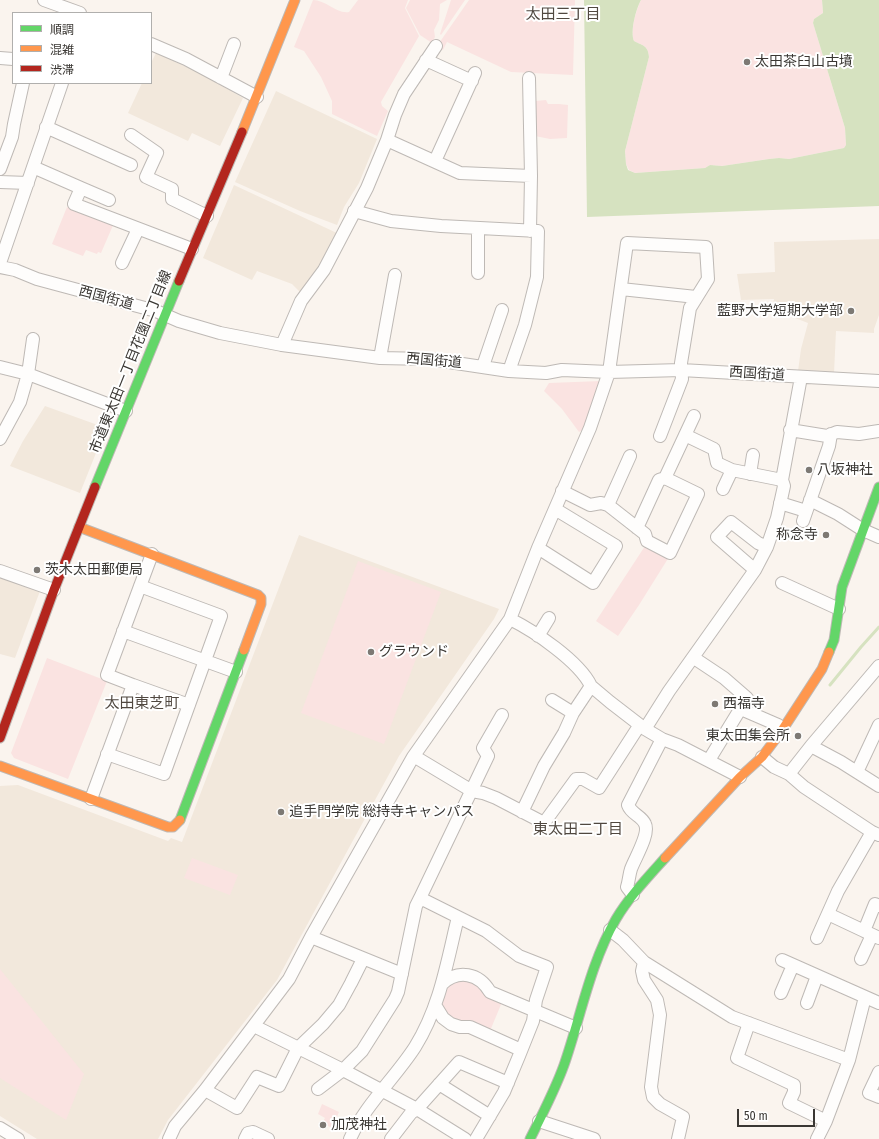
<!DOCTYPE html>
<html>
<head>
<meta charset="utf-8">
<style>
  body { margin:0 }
  #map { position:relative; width:879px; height:1139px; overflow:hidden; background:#faf4ee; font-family:"Fira Sans Condensed","Noto Sans JP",sans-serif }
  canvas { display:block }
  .legend { position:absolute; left:12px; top:12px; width:140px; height:72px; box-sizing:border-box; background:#fff; border:1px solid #b0afad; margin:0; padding:5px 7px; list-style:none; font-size:12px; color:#3a3733 }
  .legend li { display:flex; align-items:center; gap:8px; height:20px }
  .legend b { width:20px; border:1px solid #b0afad }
  .scale { position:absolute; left:737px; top:1109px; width:78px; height:18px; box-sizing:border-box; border:2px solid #3a3733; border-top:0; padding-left:5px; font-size:12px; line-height:14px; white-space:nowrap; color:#3a3733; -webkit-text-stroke:3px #fff; paint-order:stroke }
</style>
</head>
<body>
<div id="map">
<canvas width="879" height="1139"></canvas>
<ul class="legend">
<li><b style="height:5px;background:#63d668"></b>順調</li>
<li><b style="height:5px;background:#ff974d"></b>混雑</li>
<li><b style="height:5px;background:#b3261e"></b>渋滞</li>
</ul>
<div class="scale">50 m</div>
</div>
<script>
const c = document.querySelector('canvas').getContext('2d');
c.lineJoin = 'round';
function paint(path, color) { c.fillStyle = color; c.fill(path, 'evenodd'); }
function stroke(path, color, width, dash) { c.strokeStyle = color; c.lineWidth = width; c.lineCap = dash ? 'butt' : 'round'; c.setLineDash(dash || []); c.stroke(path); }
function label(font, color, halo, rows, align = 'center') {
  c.font = font + ' "Fira Sans Condensed","Noto Sans JP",sans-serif'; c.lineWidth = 4; c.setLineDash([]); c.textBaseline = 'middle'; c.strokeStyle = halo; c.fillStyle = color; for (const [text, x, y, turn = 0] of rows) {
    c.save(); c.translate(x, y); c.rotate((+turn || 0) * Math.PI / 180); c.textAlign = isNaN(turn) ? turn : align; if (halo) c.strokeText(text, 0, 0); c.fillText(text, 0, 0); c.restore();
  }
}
const built = new Path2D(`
  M156 53 200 73 243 98 220 146 192 133 188 141 128 113 142 83H151V63Z
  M276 91 377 139 359 183 344 207 337 225 300 211 235 182Z
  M234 185 339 234 328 258 302 294 292 284 257 271 252 280 203 258Z
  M879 239V315L874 329V333L836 331 834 373 798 371 801 349 808 323 772 309 774 299 741 300 737 274 775 272 774 242Z
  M45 406 106 428 80 493 10 466 23 441Z
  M299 535 499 609 494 619 399 756 277 980 168 1120 158 1139H37L0 1116V786L18 785 168 841 171 838 182 842Z
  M0 576 40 591 15 658 0 654Z`);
const green = new Path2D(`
  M313 0C326 0 336 14 349 12L358 0H408L405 8 419 36 381 102 382 106 388 111 377 136 332 114V101L321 77 304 51 294 47Z
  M410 0H447L440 4 439 20 434 30 435 37 432 43 420 35 406 8Z
  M451 0H465L441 35 440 34Z
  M469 0H575L573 75 511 72 447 42 443 50 437 46Z
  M641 0H822L823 13 814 19 813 23 845 128 846 145 844 148 789 159 779 158 769 159 722 166 710 165 705 168 635 173 629 170 626 164 625 151 649 57C648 46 644 46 634 41 630 31 636 10 641 0Z
  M546 100 548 104H559L568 105 567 138 550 139 535 136V101Z
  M67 207 100 220 114 223 101 253 98 252 97 254 86 250 83 256 52 244Z
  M601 381 584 429 579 432 562 409 544 391 549 383Z
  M647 543 669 557 639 605 618 636 596 621Z
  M358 561 441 592 384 744 301 713Z
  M47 658 107 681 68 779 14 758 11 753Z
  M192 858 238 875 230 895 184 878Z
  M0 969 84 1074 66 1120 0 1078Z
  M463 980 472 981 502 1002 490 1031C482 1029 456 1023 451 1019 444 1014 441 1005 443 997 447 985 450 983 463 980Z
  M322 1104 339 1112 332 1128 322 1123 325 1118 318 1114Z`);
const water = new Path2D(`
  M584 0H641C636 9 630 31 634 41 644 46 648 46 649 57L625 151 626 164 628 170 635 173 705 168 710 165 722 166 769 159 779 158 789 159 844 148 846 145 845 128 813 23 814 19 823 13 822 0H879V206L587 217Z`);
const stream = new Path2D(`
  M830 685 861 647 879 627`);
const street = new Path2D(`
  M44 0 80 13
  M151 44 186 59 257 97
  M0 58 13 59
  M426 60 472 81
  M221 78 234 44
  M529 78 531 176 530 231
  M46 127 131 165
  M131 135 157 153 146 177 172 189V199L207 216
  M387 140 460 173 531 176
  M435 161 475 73
  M33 167 81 188 74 204 192 249
  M0 169 12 137 14 124 23 83
  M0 182 28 183
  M81 188 109 200
  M354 211 391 221 441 226 538 231 537 277 525 325 509 371
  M478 228V273
  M0 263 62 83
  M122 263 138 229
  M0 267 15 270 37 279 156 311 179 321 220 333 282 345 380 358 429 359 509 371 546 373 562 370 609 372 681 370 879 381
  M621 289 696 297
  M282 345 301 301 324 270 367 188 387 140 395 115 404 94 436 46
  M380 358 395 275
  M483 366 502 310
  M0 367 28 374 126 411
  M790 430 827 436 837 432 859 434 879 431
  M685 435 714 449 717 463 732 470 782 480
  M0 439 20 402 28 374 33 339
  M750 474 753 455
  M723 489 732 470
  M562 491 590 505 601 503 608 505 645 534 647 541 670 553 698 494 665 478
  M810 500 838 514 863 530 879 537
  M780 503 806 511
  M608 505 630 456
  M803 521 829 446 831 434
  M637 528 659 480 665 478 694 416
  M538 548 593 583 616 546 555 509
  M755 570 717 537 731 522 758 543 767 547
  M0 571 54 590
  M782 583 839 609
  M510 619C534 631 579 661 591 686L610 702 645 729 662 739 678 745 740 777
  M123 631 236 672
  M538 636 549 618
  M694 658 724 678 747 698 709 760
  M133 685 189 705
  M552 700 573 713
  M741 709 778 725 783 729
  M645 729 669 691 755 570 767 547 777 518 784 486 782 480 801 377
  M811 746 879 666
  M107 754 164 774 221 616 140 586
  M413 757 417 758 472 791 483 793 496 798 544 823 576 779H583L599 788 639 726
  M762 757 774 767 789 774 804 787 872 832 879 835
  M857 772 879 725
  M789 774 811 746 841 762 879 786
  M91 799 133 685 107 675 152 554
  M522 812 544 766 564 733 573 713 591 686
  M633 895 627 887C629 881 629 875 631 869 635 858 650 834 645 824 642 816 631 814 628 805L662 739
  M420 898 488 756 483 748 502 715
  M828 914 879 938
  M610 930 623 940 644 962 732 1017 849 1060 826 1121 817 1139
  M864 931 875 904 879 906
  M311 937 402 974
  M817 938 838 891 872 832
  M861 959 872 935
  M782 960 879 1003
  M644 962 642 971 644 980 657 1000 660 1015 651 1087 653 1097 660 1104 683 1117 678 1139
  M442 984C458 969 479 973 490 992L576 1028
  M781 993 793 965
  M807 1003 817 976
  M435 1005 443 1018 451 1024 460 1027H470L521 1050
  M749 1023 737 1058 794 1085V1092L789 1103 826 1121
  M254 1026 343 1070 417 1109 465 1139
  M849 1060 865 997
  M879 1072 869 1093 879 1097
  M439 1084 490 1116
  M318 1089 343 1070 362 1051 395 999 398 992 416 906 420 898 486 931 519 956 547 967 536 1000 533 1021 519 1056 504 1092 476 1139
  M205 1090 237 1108 257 1077 279 1086 298 1048 323 1024 339 1005 351 983 363 959
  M539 1121 594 1139
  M0 1128 18 1139
  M169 1139 175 1126 205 1090 289 979 311 937 413 757 510 619 538 548 590 428 609 372 627 243 706 247 708 279 690 308 681 363 682 379 660 436
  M245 1139 248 1133 253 1132 268 1139
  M350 1139C365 1105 395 1078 415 1047 440 1007 447 962 458 917
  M391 1139 411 1113 417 1109 459 1062 508 1083`);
const fast = new Path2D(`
  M95 487 179 281
  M829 652 834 640 842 587 879 487
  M180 820 244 650
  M530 1139C542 1115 555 1090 564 1065 581 1016 590 964 616 919 629 897 648 877 665 858`);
const slow = new Path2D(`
  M242 132 295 0
  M79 527 258 595 261 598V604L244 650
  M0 766 168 827H173L180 820
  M665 858 740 777 762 757 783 729 822 669 829 652`);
const jam = new Path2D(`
  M179 281 242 132
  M0 738 54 590 95 487`);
const markers = [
  [747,62,4,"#7d7974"],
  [851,311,4,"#7d7974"],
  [809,470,4,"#7d7974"],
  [826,535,4,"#7d7974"],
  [37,570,4,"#7d7974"],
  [371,652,4,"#7d7974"],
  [715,704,4,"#7d7974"],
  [798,736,4,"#7d7974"],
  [281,812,4,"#7d7974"],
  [323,1125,4,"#7d7974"]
];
const poiNames = [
  ["太田茶臼山古墳",755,62],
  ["藍野大学短期大学部",843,311,"right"],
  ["八坂神社",817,470],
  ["称念寺",818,535,"right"],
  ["茨木太田郵便局",45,570],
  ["グラウンド",379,652],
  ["西福寺",723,704],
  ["東太田集会所",790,736,"right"],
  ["追手門学院 総持寺キャンパス",289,812],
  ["加茂神社",331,1125]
];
const streetNames = [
  ["西国街道",106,298,15],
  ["西国街道",434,361,5],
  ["市道東太田一丁目花園二丁目線",131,362,-68],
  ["西国街道",757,374,4]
];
const neighbourhoodNames = [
  ["太田三丁目",563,15],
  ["太田東芝町",142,704],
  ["東太田二丁目",578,830]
];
paint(built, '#f2e8dc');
paint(green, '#fae3e1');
paint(water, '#d6e2c0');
stroke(stream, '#d6e2c0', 3);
stroke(street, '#beb9b5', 14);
stroke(fast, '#beb9b5', 11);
stroke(slow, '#beb9b5', 11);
stroke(jam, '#beb9b5', 11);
stroke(street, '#fefdfc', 12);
stroke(fast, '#63d668', 9);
stroke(slow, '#ff974d', 9);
stroke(jam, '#b3261e', 9);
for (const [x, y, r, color] of markers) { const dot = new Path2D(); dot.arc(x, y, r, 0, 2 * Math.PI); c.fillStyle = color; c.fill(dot); stroke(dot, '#fff', 1.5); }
label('14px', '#3a3733', '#fff', poiNames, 'left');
label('14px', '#3a3733', '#fff', streetNames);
label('15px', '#504840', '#fff', neighbourhoodNames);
</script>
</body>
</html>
